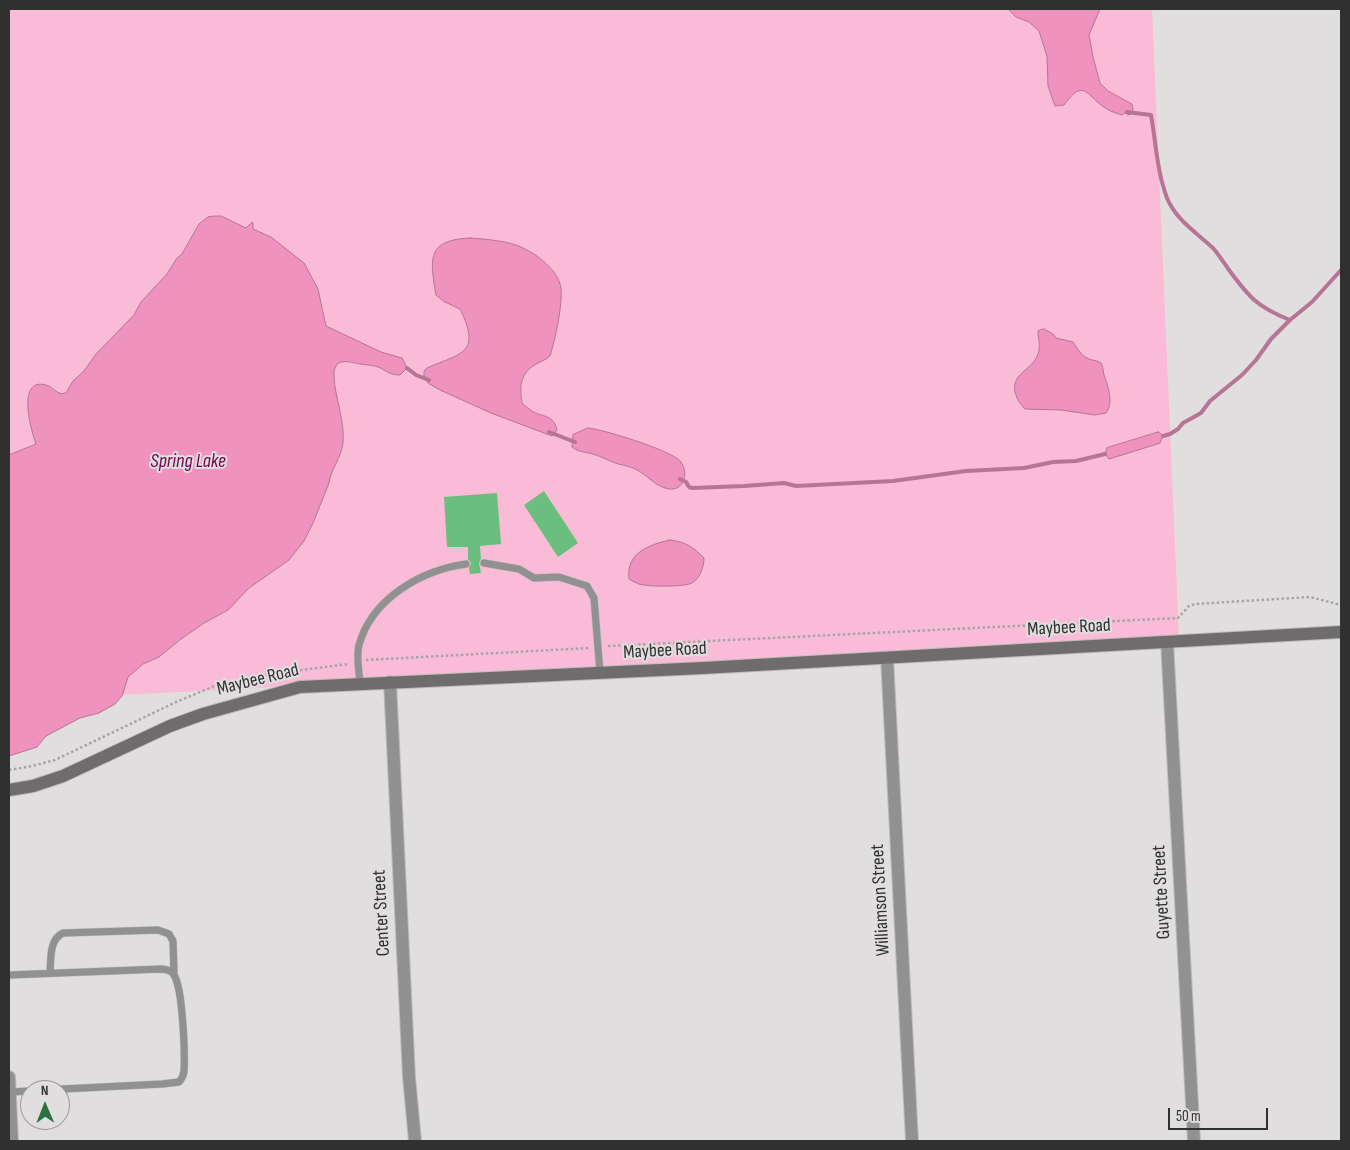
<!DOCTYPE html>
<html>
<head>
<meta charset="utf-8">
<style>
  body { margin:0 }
  #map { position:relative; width:1350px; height:1150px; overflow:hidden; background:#e1dedf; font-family:"Sofia Sans Condensed",sans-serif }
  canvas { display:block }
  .frame { position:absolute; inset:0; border:10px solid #313031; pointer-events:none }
  .north { position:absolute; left:20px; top:1080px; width:50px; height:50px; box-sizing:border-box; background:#e1dedf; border:1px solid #9b9899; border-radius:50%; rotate:359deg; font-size:14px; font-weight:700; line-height:20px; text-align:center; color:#313031 }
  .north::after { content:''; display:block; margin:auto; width:18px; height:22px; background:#2a723f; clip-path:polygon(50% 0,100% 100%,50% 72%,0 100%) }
  .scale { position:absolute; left:1168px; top:1108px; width:100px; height:22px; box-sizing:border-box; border:2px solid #313031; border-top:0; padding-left:6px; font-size:15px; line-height:18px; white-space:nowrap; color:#313031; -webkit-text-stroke:4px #e1dedf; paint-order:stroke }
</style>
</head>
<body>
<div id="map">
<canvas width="1350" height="1150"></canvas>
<div class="frame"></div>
<div class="north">N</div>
<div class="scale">50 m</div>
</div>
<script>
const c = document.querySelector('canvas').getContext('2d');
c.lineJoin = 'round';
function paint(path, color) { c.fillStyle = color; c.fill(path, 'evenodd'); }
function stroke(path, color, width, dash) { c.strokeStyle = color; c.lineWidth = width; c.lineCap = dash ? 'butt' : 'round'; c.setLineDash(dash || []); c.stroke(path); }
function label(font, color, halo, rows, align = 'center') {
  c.font = font + ' "Sofia Sans Condensed",sans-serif'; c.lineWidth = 4; c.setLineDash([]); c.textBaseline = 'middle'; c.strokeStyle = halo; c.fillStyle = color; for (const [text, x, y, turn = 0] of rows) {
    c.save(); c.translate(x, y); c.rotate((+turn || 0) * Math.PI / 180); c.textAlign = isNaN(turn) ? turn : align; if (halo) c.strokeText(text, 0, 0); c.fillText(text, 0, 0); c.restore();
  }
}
const green = new Path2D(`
  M9 9H1152L1179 639 9 701Z`);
const water = new Path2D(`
  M1009 9H1100L1089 35 1093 57 1100 83 1108 91 1132 104 1133 110 1130 115 1124 113 1122 115C1117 113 1111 112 1107 109 1086 97 1085 76 1064 105L1055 106 1048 86 1047 56 1039 31 1029 22 1016 17Z
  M215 216H221L246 228 252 222 253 223V229L271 237 304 263 318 289 326 326 381 352 402 358 407 368 400 375C388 375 386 370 378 367 372 365 366 365 361 364 351 363 346 359 337 364L334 370V377C335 398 345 421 343 443 341 458 331 469 329 483L313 523 304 541 289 560 249 588 228 610 204 623 181 639 159 657 143 664 128 677 122 696 115 704 99 713 80 718 46 736 37 747 9 756V455L36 444C31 430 16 377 46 385 54 387 57 396 66 393L73 381 84 371 96 354 134 315 141 302 167 274 177 258 182 254 199 224 208 217Z
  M470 238C485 239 510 241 523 248 538 255 558 270 561 288 563 304 555 340 550 356 545 361 538 362 533 366 519 376 520 388 522 403 525 406 529 409 532 411 544 418 553 414 557 430L552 436 491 413 440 390 428 383 424 376V371L427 368C461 353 482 354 460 309L443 301 436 295C430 259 426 240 470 238Z
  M1044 329 1053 334 1056 338 1073 342C1078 349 1081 356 1089 359 1093 361 1098 360 1101 363 1103 366 1103 371 1104 375 1108 386 1114 403 1106 413L1095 415 1061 410 1025 409C1020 403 1017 400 1015 392 1011 373 1033 370 1038 354 1041 347 1038 338 1038 331Z
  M588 428C602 429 674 451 681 462 690 475 682 494 665 488 654 485 644 472 633 468 628 466 623 465 618 464 610 461 602 457 593 454 585 452 578 452 572 447L573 435Z
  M1159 432 1163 436 1160 443 1157 444 1109 459 1105 454 1107 448Z
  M670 540C686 542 693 547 704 558 704 567 700 578 692 583 684 587 648 587 639 584 636 583 632 581 629 579 626 553 648 545 670 540Z`);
const stream = new Path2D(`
  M1127 112 1151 115C1156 143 1157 172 1167 198 1176 220 1197 233 1213 248 1219 255 1224 263 1229 270 1249 297 1257 307 1290 320
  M407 368 416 375 429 380
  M549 432 575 442
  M1163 436 1170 434 1178 429 1183 423 1201 413 1210 401 1242 375 1256 360 1271 339 1290 320 1312 302 1341 270
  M680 479 686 482 689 487 692 488 744 486 784 483 796 486 893 481 966 471 1024 468 1053 462 1076 461 1105 454`);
const building = new Path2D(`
  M544 491 578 543 558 557 524 505Z
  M497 493 501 544 480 546 481 559 479 563 481 573 470 574 469 568 471 563 468 559V547H447L444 497Z`);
const path = new Path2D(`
  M608 646 1178 618 1189 606 1195 604 1310 597 1341 605
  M366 660 590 648
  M9 770 32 766 55 760 176 702 217 685 263 675 348 664`);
const lane = new Path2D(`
  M484 563 519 569 534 578 559 577 587 586 594 598 600 673
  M360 683C359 671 356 657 359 645 372 598 422 570 466 564
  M50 973C51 960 49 939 63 933L158 930 169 934 173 941 174 974
  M9 975 161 969C167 970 171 970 174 975 183 989 185 1054 184 1072 183 1076 182 1079 179 1082L162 1084 43 1090
  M10 1092 30 1091`);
const street = new Path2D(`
  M1167 642 1194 1141
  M887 658 912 1141
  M390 682 409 1077 415 1141
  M9 1077 12 1141`);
const secondary = new Path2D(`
  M9 790 33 786 63 776 170 726 203 714 300 687 703 668 1341 632`);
const streetNames = [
  ["Maybee Road",1069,628,-3],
  ["Maybee Road",665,651,-3],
  ["Maybee Road",258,680,-14],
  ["Guyette Street",1162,892,-93],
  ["Williamson Street",881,900,-93],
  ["Center Street",382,913,-93]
];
const waterNames = [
  ["Spring Lake",188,462]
];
paint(green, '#fabbd7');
paint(water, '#ef92be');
stroke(water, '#b67594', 1);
stroke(stream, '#b67594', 4);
paint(building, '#6abe7e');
stroke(lane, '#bebbbc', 8);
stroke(street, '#bebbbc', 14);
stroke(secondary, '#bebbbc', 14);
stroke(path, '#a6a4a5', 2.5, [2.5, 2.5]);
stroke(lane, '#929191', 7);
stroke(street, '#929191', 12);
stroke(secondary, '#6e6c6c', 12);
label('19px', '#313031', '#e1dedf', streetNames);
label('italic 20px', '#75004a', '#e1dedf', waterNames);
</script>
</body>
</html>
